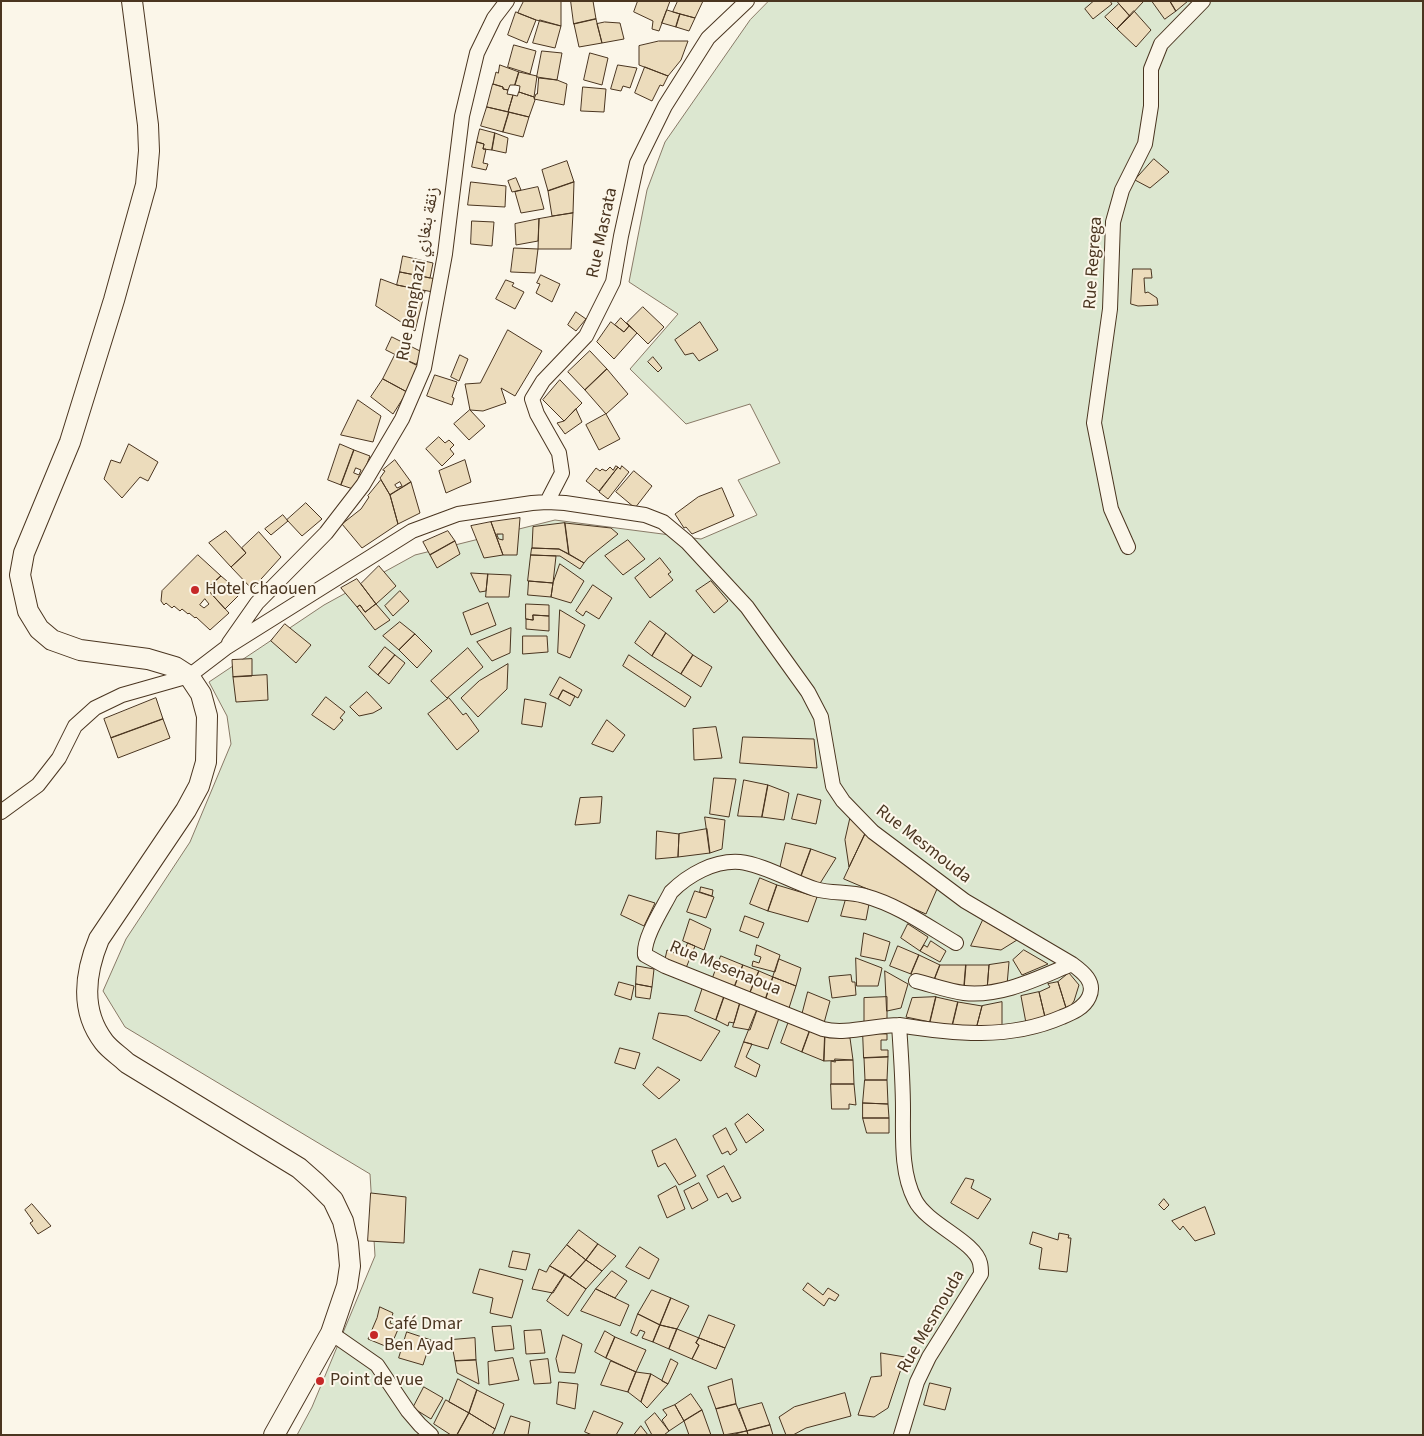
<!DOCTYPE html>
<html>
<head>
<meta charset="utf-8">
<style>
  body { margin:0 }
  #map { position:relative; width:1424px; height:1436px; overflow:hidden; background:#fbf6e9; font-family:"Source Sans 3",sans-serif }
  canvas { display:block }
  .frame { position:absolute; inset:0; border:2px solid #4a3520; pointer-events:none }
</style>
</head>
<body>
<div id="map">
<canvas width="1424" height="1436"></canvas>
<div class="frame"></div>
</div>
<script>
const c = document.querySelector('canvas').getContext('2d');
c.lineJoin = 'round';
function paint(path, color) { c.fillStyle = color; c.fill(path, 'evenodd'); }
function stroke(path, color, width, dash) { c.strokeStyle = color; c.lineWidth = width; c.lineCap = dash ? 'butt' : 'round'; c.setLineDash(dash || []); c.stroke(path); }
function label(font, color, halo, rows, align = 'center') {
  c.font = font + ' "Source Sans 3","Noto Naskh Arabic",sans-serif'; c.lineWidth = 4; c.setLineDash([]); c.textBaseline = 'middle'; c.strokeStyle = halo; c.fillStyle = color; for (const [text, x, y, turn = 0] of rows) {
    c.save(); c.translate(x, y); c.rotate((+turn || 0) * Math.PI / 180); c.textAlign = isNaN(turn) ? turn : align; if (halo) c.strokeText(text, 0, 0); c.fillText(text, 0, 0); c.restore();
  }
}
const green = new Path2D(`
  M769 1H1423V1435H297L312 1407 375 1256 370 1174 125 1027 103 991 126 939 190 842 231 744 227 716 209 682 324 605 415 555 555 520 701 539 757 515 738 480 780 463 750 404 686 424 630 369 678 314 629 282 647 190 665 142 750 20Z`);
const building = new Path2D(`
  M524 1H561V26L536 20 518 13Z
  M571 1H593L596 19 574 24Z
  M638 1H670L659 31 652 29 653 21 634 12Z
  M678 1H703L695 18 673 12Z
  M1094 1H1110L1112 4 1093 19 1085 9Z
  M1117 1H1143V2L1130 16Z
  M1152 1H1170L1176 11 1165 19Z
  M1170 1H1188L1176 11Z
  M1119 4 1130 16 1117 29 1105 17Z
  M667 10 680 14 676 27 662 23Z
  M1134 11 1151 30 1136 47 1117 29Z
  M516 12 536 20 527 43 508 35Z
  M680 14 695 18 689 31 676 27Z
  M596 19 602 43 579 47 574 24Z
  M540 20 561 26 555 48 533 43Z
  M605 22 620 23 624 39 602 43 597 24Z
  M659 41H688L681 60 668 76 639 65V46Z
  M514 45 536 51 530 74 508 67Z
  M542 51 562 53 557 80 537 77Z
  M590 53 608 58 602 85 584 80Z
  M500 65 519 72 515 85H510L508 90 503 89V87L493 84 496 72 498 73Z
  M618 65 637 68 630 88 623 86 621 91 611 89Z
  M645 67 668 76 663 86 660 85 652 101 635 93Z
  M519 72 537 76 534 97 519 92 520 86 515 85Z
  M539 78 557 80 567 84 564 105 534 99 536 94H537Z
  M493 84 503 87V89L508 90 507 94 513 95 508 112 487 107Z
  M583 87 606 89 604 112 581 111Z
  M519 92 534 97 535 100 529 117 508 112 513 95 517 96Z
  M487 107 509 112 503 132 481 126Z
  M509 112 529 117 523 137 503 132Z
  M480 129 495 133 492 150 483 149 484 144 477 142Z
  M495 133 508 138 506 153 492 150Z
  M477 142 484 144 483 149H486L483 163 488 164 486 170 472 167Z
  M1154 159 1169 172 1150 188 1135 180Z
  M567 161 574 182 548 191 542 170Z
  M516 178 521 190 512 192 508 181Z
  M471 182 506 186 505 207 468 205Z
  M574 182 573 213 552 216 548 191Z
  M538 187 544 209 521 213 515 192Z
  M573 213 571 249H538L539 219Z
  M539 219 538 241 516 245 515 224Z
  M472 221 494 222 492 246 471 244Z
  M514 248 538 249 535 273 511 272Z
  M403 256 433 263 430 278 400 272Z
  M1133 269H1151L1152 278H1144L1145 293 1148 292 1157 298 1158 305 1138 306 1131 304Z
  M400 272 436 279 433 292 397 285Z
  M541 275 560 284 552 302 536 293 540 284 537 283Z
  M381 279 397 285 425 291 415 331 376 306Z
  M506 280 514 283 512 286 524 292 515 309 496 299Z
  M643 307 664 327 648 344 627 323Z
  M576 312 586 319 576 331 568 325Z
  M621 318 629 326 624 332 615 325Z
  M611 322 624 332 629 326 637 333 614 359 597 342Z
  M700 322 718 350 699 361 693 353 685 355 675 340Z
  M508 330 542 351 515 396 501 388 506 403 483 411 470 410 465 384 480 383Z
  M392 337 422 352 416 365 386 350Z
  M590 351 607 369 585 390 568 372Z
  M395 355 420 366 407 392 383 379Z
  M460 355 468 359 459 381 451 377Z
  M653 357 662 368 658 372 648 362Z
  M607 369 628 394 606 414 585 390Z
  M435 375 457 382 452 397 454 398 452 405 427 396Z
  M383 379 407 392 393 414 371 397Z
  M560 380 582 403 564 421 543 400Z
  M358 400 381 416 373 442 341 435Z
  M576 409 582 422 565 434 557 423 564 421Z
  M470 410 485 426 469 440 454 424Z
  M606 414 620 439 599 450 586 425Z
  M439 437 445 443 449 440 454 445 450 449 454 454 442 466 426 449Z
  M129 444 158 462 148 481 140 477 122 498 104 479 111 460 120 463Z
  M340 444 354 450 341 485 328 480Z
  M354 450 370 456 365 469 361 477 359 476 356 490 341 485ZM356 468 361 470 359 475 354 473Z
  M395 460 411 482 390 495 380 478 385 471 383 470ZM400 482 402 486 397 488 395 485Z
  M465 460 471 482 446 493 439 471Z
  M616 466 618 467 599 491 586 481 596 468 600 471 602 469 606 471 610 467 613 470Z
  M622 466 629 472 608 499 599 492 618 467 620 469Z
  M634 471 652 486 635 508 616 492Z
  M381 480 390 495 398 524 362 548 342 524 361 509 369 497 368 496Z
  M411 482 420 513 398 524 390 495Z
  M722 488 734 516 692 534 686 527 684 528 675 514 698 497Z
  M306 503 322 519 302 536 287 520Z
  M283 515 288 521 271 535 265 529Z
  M520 518 517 555H503L491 522ZM497 534H503V540L499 539Z
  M491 522 503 555 484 558 471 526Z
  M565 523 569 554 559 549 532 548 533 527Z
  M565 523 611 528 618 534 588 558 584 563 569 554Z
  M226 531 246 553 231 567 209 543Z
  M448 531 455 541 430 555 423 542Z
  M259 532 281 557 252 589 231 567 246 553 242 548Z
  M628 540 645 559 623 575 605 556Z
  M455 541 460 554 437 568 430 555Z
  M532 548 559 549 584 563 580 569 560 556 531 555Z
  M198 555 221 576 207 589 229 613 210 630 196 617 195 618 189 613 188 614 182 609 180 611 174 606 172 608 166 603 164 605 161 601 162 591ZM205 599 209 604 204 608 200 605Z
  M531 555 556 556 553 583 528 581Z
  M660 558 671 572 668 574 673 580 650 598 635 578Z
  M560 564 584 581 571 603 551 597 553 583Z
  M379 566 396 586 376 604 361 584Z
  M471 573 488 574 486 591 480 592Z
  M488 574 511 575 509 597H486Z
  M221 576 241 593 225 609 207 589Z
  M357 579 376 604 365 612 360 605 357 607 341 588Z
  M529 581 553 583 551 597 528 595Z
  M711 581 728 601 714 613 696 591Z
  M593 585 612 598 599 619 586 611 583 616 576 611Z
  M400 591 409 601 393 616 385 606Z
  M488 603 496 625 471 635 463 613Z
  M376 604 390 620 375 630 357 607 360 605 365 612Z
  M526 604 549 605V616L533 615V620L526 619Z
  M560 610 585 625 570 658 558 653Z
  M533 615 549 616V631L526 629V619L533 620Z
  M650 621 666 633 652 656 635 643Z
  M400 622 415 634 399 650 383 636Z
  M285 624 311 645 296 663 271 641Z
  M511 628 510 653 492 661 477 642Z
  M666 633 693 655 681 674 652 656Z
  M415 634 432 651 417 668 399 650Z
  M523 636H547L548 652 523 654Z
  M385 647 395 655 378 675 369 667Z
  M468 648 483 667 447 698 431 681Z
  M395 655 405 663 389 684 378 675Z
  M629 655 691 697 685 707 623 666Z
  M693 655 712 667 701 687 681 674Z
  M252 659V676L233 677 232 660Z
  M508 664 507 689 478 717 461 698 479 681Z
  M267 675 268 700 236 702 233 677Z
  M560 677 582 690 578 698 563 690 558 699 550 695Z
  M563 690 575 696 570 706 558 699Z
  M367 692 382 708 373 713 359 716 350 707Z
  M326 697 345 712 340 718 343 720 334 730 312 715Z
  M156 698 163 719 111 738 104 719Z
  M449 698 463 715 466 713 479 731 457 750 428 714Z
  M525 699 546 703 542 727 522 724Z
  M163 719 170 738 118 758 111 738Z
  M607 720 625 735 613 752 592 744Z
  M716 727 722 758 694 760 693 729Z
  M743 737 814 739 817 768 740 763Z
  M714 778 736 779 729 817 710 814Z
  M744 780 768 785 762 817 738 816Z
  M768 785 789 793 784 820 762 817Z
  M798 794 821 800 816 824 792 819Z
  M602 797 600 823 575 825 580 798Z
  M705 817 725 820 722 849 710 853Z
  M850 819 866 832 849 867 845 840Z
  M707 829 710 853 678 857 679 834Z
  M657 831 679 834 678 857 656 859Z
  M866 832 937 889 926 914 844 879Z
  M786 843 811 849 800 879 779 873Z
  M811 849 836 858 819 885 800 879Z
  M760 878 777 885 768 911 750 904Z
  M777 885 817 897 808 922 768 911Z
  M701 887 713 890 712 896 700 892Z
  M695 891 714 897 706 918 687 912Z
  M629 895 655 903 644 926 621 915Z
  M846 899 869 904 866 920 841 916Z
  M745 916 764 923 758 938 740 931Z
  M690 919 711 929 704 950 683 941Z
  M983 920 1017 940 1001 950 971 946Z
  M908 924 928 937 920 951 901 938Z
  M864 933 890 942 885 961 861 956Z
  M931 941 946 951 940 962 920 951 924 945 927 947Z
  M688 943 695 946 686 968 665 959 667 950 682 956Z
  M757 945 780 955 775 972 752 966 753 961 759 963 761 957 755 955Z
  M898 946 919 955 911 974 890 966Z
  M1024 950 1048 964 1022 975 1013 960Z
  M919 955 940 965 933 983 911 974Z
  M721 956 743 965 734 988 712 980Z
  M856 958 882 968 878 986H857Z
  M779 959 801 968 796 986 773 977Z
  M1009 962 1007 985 987 990 989 965Z
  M743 965 759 971 749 995 734 988Z
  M940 965H966L964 989 933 983Z
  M966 965H989L987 990 964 989Z
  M637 966 654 969 652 987 636 984Z
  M759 971 773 977 765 1001 749 995Z
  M885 971 908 984 901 1008 887 1011Z
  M1069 973 1079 985 1074 1001 1067 1011 1058 982Z
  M851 975 852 982H855L856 995 832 998 829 977Z
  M773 977 796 986 789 1008 765 1001Z
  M619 982 634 986 631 1000 615 995Z
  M1058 982 1067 1011 1045 1017 1039 992 1050 987 1048 984Z
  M636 984 652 987 650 999 636 997Z
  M703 987 724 997 716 1020 695 1011Z
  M808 992 830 1001 824 1023 802 1015Z
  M1039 992 1045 1017 1026 1023 1021 996Z
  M724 997 740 1003 734 1023 729 1022 728 1026 716 1020Z
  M887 997V1021L864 1022V998Z
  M936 997 930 1022 906 1017 912 998Z
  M936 997 958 1002 952 1027 930 1022Z
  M958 1002 982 1006 976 1029 952 1027Z
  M1002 1002V1030L976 1029 982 1006Z
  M740 1003 757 1010 750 1030 733 1027Z
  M757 1010 779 1018 768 1049 744 1042Z
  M659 1013 687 1016 720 1031 701 1061 653 1039Z
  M789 1021 810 1030 802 1052 781 1043Z
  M810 1030 825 1035 824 1061 802 1052Z
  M863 1033 887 1034V1040H881V1050H888V1057L864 1058Z
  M825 1035 850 1038 853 1060 824 1061Z
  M744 1042 752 1044 746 1057 760 1065 756 1077 735 1067Z
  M620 1048 640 1053 635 1069 615 1063Z
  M888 1057 887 1080H865L864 1058Z
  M835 1059 853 1060 854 1084H831V1061L835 1062Z
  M658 1067 680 1080 659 1099 643 1085Z
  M865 1080H887L888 1104 863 1103Z
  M831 1084H854L856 1105 849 1104V1109H832Z
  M863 1103 888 1104 889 1118H863Z
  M748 1114 764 1130 746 1143 735 1124Z
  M863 1118H889V1133H867Z
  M726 1128 737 1150 730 1155 728 1151 722 1154 713 1136Z
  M676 1139 696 1176 679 1185 665 1163 658 1167 652 1151Z
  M724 1166 741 1198 732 1202 727 1193 718 1198 707 1176Z
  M966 1178 974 1180 971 1188 991 1199 978 1219 951 1203Z
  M699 1183 708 1200 692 1209 684 1191Z
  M676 1186 685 1209 667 1218 658 1196Z
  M371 1193 406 1197 404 1243 368 1241Z
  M1164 1199 1169 1205 1164 1210 1159 1205Z
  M32 1204 51 1226 38 1234 30 1223 33 1221 25 1210Z
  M1205 1207 1215 1234 1195 1241 1183 1226 1180 1230 1172 1221Z
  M579 1230 598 1244 586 1260 567 1245Z
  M1033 1232 1058 1240 1059 1233 1069 1235 1068 1238H1071L1067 1272 1039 1269 1042 1248 1030 1244Z
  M598 1244 616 1256 602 1271 586 1260Z
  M567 1245 586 1260 570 1278 550 1266Z
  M640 1247 659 1259 649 1279 626 1267Z
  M513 1251 530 1254 526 1270 509 1267Z
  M586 1260 602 1271 586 1289 570 1278Z
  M550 1266 565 1274 553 1293 532 1289 539 1269 546 1272Z
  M480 1269 523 1280 512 1318 490 1313 493 1298 473 1293Z
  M612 1271 627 1281 615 1298 596 1289Z
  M565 1274 586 1289 568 1316 547 1301Z
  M808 1283 823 1295 828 1288 839 1295 835 1301 829 1298 824 1306 803 1290Z
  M596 1289 629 1305 620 1326 581 1311Z
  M652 1290 671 1298 660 1325 638 1314Z
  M671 1298 689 1306 677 1329 660 1325Z
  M380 1307 393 1313 390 1323 399 1327 390 1348 368 1339 377 1318Z
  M638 1314 660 1325 653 1342 642 1338 645 1332 640 1330 637 1336 631 1333Z
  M709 1315 735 1325 725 1348 699 1338Z
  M660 1325 677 1329 669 1349 653 1342Z
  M511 1326 514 1349 495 1351 492 1327Z
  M677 1329 699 1338 696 1343 699 1345 692 1359 669 1349Z
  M541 1330 545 1353 526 1354 524 1331Z
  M605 1331 615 1337 606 1358 595 1352Z
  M407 1332 431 1340 423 1365 399 1358Z
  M563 1335 582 1344 575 1373 559 1372 556 1359Z
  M615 1337 646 1350 636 1372 606 1358Z
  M475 1338 476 1360 455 1361 451 1340Z
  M699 1338 725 1348 716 1369 692 1359 699 1345 696 1343Z
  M881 1353 905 1357 888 1408 874 1417 858 1415 871 1377 881 1376Z
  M513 1358 519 1380 489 1385 488 1362Z
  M548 1359 551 1383 534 1384 530 1361Z
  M671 1359 678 1363 668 1384 662 1381Z
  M476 1360 479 1384 457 1373 455 1361Z
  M611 1361 636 1372 628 1392 601 1385Z
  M636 1372 651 1374 641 1402 628 1392Z
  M651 1374 668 1384 647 1408 641 1402Z
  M458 1379 477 1390 469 1413 449 1402Z
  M732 1379 736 1404 716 1409 708 1387Z
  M559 1382 578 1384 575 1409 557 1404Z
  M930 1383 951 1388 945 1410 924 1405Z
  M424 1387 443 1398 431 1419 413 1408Z
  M477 1390 504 1404 495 1429 469 1413Z
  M845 1393 851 1416 806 1428 793 1435H786L779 1417 794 1407Z
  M691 1394 702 1410 684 1421 675 1405Z
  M446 1400 469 1413 457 1435H451L434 1424Z
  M762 1403 770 1425 747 1431 739 1409Z
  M736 1404 747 1431 724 1435 716 1409Z
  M675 1405 684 1421 669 1431 662 1420 667 1415 663 1410Z
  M702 1410 711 1435H689L684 1421Z
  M594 1411 623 1423 616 1435H592L585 1432Z
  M469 1413 495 1429 492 1435H457Z
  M655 1413 669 1431 664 1435H652L645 1422Z
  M511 1416 530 1422 528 1435H504Z
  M770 1425 773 1435H748L747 1431Z
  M641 1426 648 1435H634Z
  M747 1431 748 1435H732Z`);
const street = new Path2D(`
  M547 502 562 473 559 453 537 414 532 399 543 381 586 336 613 282 621 236 637 163 665 106 708 38 747 1
  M1128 547 1111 509 1094 423 1110 309 1113 222 1122 190 1145 144 1151 106V69L1161 44 1203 1
  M229 643 257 603 326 533 363 485 402 419 424 368 445 254 462 116 477 53 494 18 507 1
  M1 812 38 785 59 758 75 726 95 708 122 695 189 676 227 647 412 531 458 514 532 503 547 502 565 503 645 515 663 522 687 542 747 607 808 692 821 717 833 786 843 801 873 832 965 901 1072 964C1083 972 1096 982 1089 997 1084 1008 1072 1013 1062 1017 1009 1040 954 1034 899 1025 901 1054 903 1082 903 1110 903 1140 901 1173 915 1200 927 1224 975 1241 980 1263 981 1267 981 1271 981 1274L929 1357 917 1382 901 1435
  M916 981C932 985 948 991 964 993 1002 997 1038 978 1072 964
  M899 1025C875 1025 845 1035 823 1029L665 966 645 955C643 938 663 908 671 892 688 875 714 860 740 862 762 864 793 882 815 889 831 894 849 891 865 896 898 905 927 926 956 943
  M331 1333 377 1365 408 1411 420 1425 431 1435`);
const secondary = new Path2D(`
  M132 1 148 125 149 151 146 185 114 300 70 442 24 553 20 575 28 611 39 629 52 640 80 650 148 659 175 667 189 676 201 694 207 716 206 762 199 786 186 810 99 939C85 973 80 1011 104 1042 110 1050 120 1056 127 1063L299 1168 316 1183 333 1200 343 1221 348 1243 350 1266 347 1286 331 1333 274 1435`);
const markers = [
  [195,590,5,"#c62828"],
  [374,1335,5,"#c62828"],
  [320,1381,5,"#c62828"]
];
const streetNames = [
  ["Rue Masrata",603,233,-78],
  ["Rue Regrega",1094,263,-86],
  ["Rue Benghazi زنقة بنغازي",419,274,-80],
  ["Rue Mesmouda",923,845,38],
  ["Rue Mesenaoua",725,969,22],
  ["Rue Mesmouda",932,1322,-60]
];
const poiNames = [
  ["Hotel Chaouen",205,590],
  ["Café Dmar",384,1325],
  ["Ben Ayad",384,1346],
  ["Point de vue",330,1381]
];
paint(green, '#dce7d0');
stroke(green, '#887966', 1);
paint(building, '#ecdcbc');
stroke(building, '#4a3520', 1);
stroke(street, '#4a3520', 16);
stroke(secondary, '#4a3520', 22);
stroke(street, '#fbf6e9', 14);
stroke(secondary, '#fbf6e9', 20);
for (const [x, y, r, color] of markers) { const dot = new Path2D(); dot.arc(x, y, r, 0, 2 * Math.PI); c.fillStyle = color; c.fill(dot); stroke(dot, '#fbf6e9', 2); }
label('18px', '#4a3520', '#fbf6e9', streetNames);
label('18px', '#4a3520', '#fbf6e9', poiNames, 'left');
</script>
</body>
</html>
